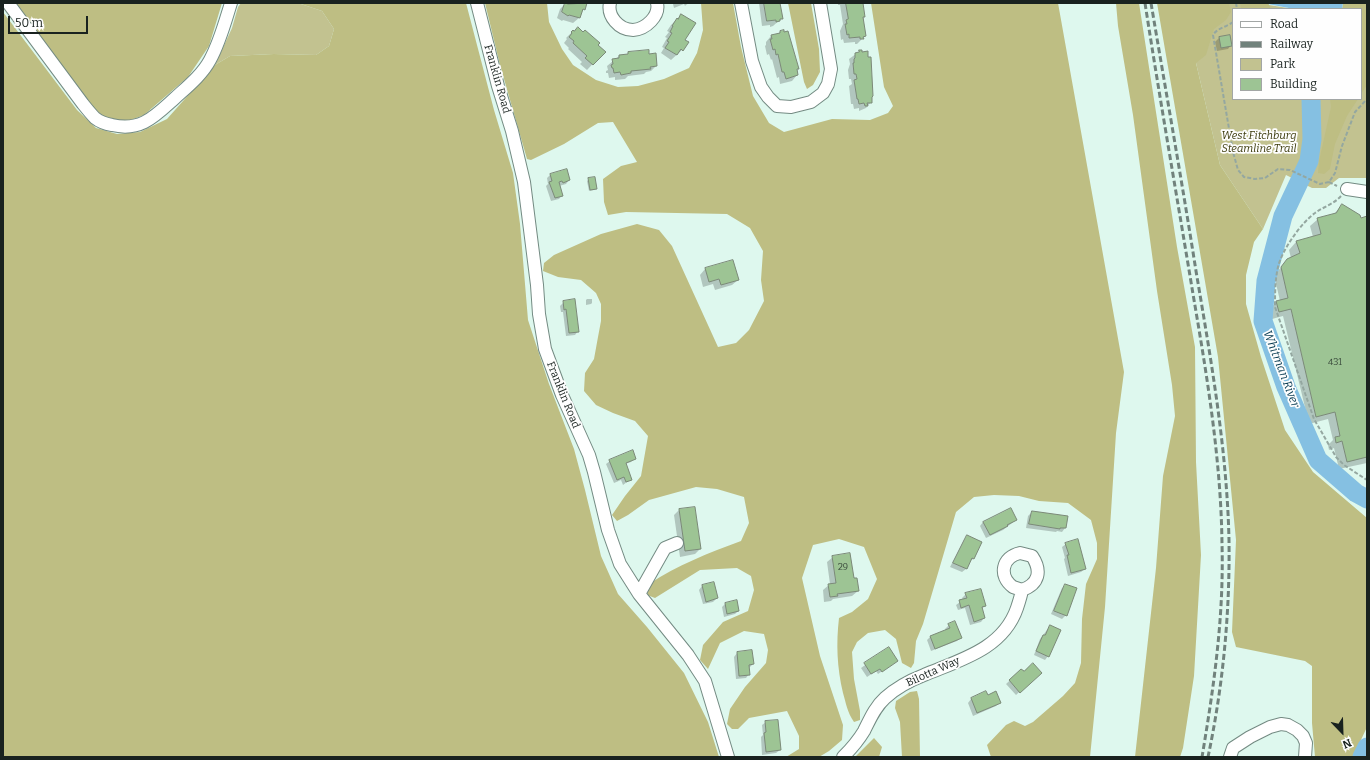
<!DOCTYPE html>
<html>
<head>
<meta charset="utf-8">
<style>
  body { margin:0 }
  #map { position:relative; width:1370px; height:760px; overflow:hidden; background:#def8ee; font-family:Bitter,serif }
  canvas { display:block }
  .frame { position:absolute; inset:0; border:4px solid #19221f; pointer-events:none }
  .legend { position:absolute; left:1232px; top:8px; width:130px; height:92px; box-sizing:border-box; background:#fefefe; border:1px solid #a2a6a5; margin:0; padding:5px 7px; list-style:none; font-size:12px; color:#19221f }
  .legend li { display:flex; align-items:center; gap:8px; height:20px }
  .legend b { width:20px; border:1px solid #a2a6a5 }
  .north { position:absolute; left:1322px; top:712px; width:40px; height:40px; -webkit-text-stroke:3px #fefefe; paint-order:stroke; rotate:157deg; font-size:11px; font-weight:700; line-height:16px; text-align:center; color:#19221f }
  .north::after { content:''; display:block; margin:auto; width:14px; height:18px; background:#19221f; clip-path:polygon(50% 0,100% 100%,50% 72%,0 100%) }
  .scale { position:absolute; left:8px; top:16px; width:80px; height:18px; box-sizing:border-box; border:2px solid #19221f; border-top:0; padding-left:5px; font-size:12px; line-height:14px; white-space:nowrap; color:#19221f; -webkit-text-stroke:3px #fefefe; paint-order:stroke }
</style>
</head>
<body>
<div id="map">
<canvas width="1370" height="760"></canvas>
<div class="frame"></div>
<ul class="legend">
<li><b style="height:5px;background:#fff"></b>Road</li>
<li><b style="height:5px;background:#71827c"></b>Railway</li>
<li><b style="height:11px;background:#c2c290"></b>Park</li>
<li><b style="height:11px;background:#9dc494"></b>Building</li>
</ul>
<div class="north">N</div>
<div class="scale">50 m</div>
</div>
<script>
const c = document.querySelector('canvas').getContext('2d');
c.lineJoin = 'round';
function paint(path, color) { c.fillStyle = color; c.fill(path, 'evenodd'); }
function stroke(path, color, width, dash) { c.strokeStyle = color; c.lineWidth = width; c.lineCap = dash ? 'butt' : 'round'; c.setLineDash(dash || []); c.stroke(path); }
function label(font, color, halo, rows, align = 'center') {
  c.font = font + ' Bitter,serif'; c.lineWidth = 3.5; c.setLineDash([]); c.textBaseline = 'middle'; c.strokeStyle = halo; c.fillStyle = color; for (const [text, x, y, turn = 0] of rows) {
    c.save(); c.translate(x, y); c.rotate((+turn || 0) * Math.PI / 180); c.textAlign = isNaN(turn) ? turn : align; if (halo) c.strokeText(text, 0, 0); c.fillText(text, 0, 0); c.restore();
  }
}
const green = new Path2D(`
  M241 3H298L322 11 334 29 329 46 316 55 274 54 230 56 215 65 232 28 238 7Z
  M1197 3H1268L1269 5 1294 9H1233V99H1361V31H1367V178H1339L1326 188H1312L1286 175 1263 229 1220 165 1196 63Z`);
const forest = new Path2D(`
  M13 3H222L209 46 188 77 144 115 128 121 109 120 95 110Z
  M298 3H466L494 110 513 173 520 224 528 320 549 384 574 449 585 490 601 556 618 594 647 627 684 673 708 722 719 757H3V12L77 110 96 128 117 134 140 132 167 119 215 65 230 56 274 54 316 55 329 46 334 29 322 11Z
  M485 3H547L549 22 562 49 573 65 596 80 618 87 638 86 664 79 689 68 697 53 703 30 701 3H733L741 47 753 96 769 123 784 132 832 119 870 120 888 113 893 106 884 87 871 3H1058L1124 372 1116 433 1105 607 1090 757H991L987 745 1006 725 1014 721 1025 726 1033 722 1063 696 1075 683 1081 663 1082 619 1086 584 1097 559V543L1091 520 1068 503 1039 501 1019 496 994 495 974 497 956 512 923 624 916 641 914 663 911 668 902 663 896 639 885 630 868 633 857 642 852 652 854 679 860 711V720L854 722C847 712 846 703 843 693 837 667 836 644 839 618L852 612 868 599 877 579 864 547 839 539 813 545 802 578 820 656 843 725 842 740 829 751 819 757H786L799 749V736L787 711 749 718 738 729H732L727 724 730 709 745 687 766 663 768 650 764 634 744 631 720 643 708 669 700 660 703 645 723 622 748 611 754 590 751 576 737 568 700 570 655 598 647 595 649 584C677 565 709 553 741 541L749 523 744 497 717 489 696 487 649 500 628 515 617 521 612 515 625 496 641 476 648 436 635 421 613 413 596 405 584 391 585 373 594 359 598 337 601 321V304L596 293 581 280 558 277 543 271 544 263 554 255 601 234 637 224 659 230 672 246 718 347 736 343 749 330 764 301 761 280 763 251 750 228 727 214 626 212 608 215 604 202 603 179 621 166 637 162 613 122 598 123 564 144 531 160 527 159 500 65Z
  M788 3H811L819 49 820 72 813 85 807 89 804 82Z
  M1116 3H1139L1177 247 1195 347 1196 462 1201 555 1194 676 1183 748 1180 757H1135L1156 568 1163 476 1175 416 1172 385 1157 291 1133 115 1118 26Z
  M1157 3H1229L1231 12 1226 20 1214 29 1206 55 1196 63 1220 165 1263 229 1254 242 1246 275V304L1261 357 1285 430 1313 472 1367 518V727L1353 757H1315L1312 723V666L1305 661 1236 647 1232 632 1236 540 1218 357Z
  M1240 3H1268L1271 9H1241Z
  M1343 3H1367V85L1361 94V9H1342Z
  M1330 99H1358L1347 116 1335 144 1330 169 1324 174 1318 173 1319 161 1331 107Z
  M917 691 919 699 920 757H902L900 722 895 708 896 701 910 692Z
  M874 738 882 747 879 757H855Z`);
const water = new Path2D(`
  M1268 3H1343L1342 9H1294L1268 4Z`);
const shadow = new Path2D(`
  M566 3H586L579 18 573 23 563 20 562 21 557 18 560 9Z
  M670 3H689L686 5 685 6 684 4 674 8 673 4H670Z
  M759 3H779L782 18 773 26 770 27V25L762 26Z
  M838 3H862L865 36 857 44H855V42L844 43 843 39 841 40 840 31 843 24 840 5H838Z
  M681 15 684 40 682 50 671 60 661 53 664 48 662 47 667 38 665 37 669 32 667 31 671 25Z
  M573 31 597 45 604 52 587 70 580 64 582 62 568 49 569 48 564 43 567 39 566 38Z
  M780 32 798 68 796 70 797 75 792 81 780 84 779 77 777 78 772 59 771 60 769 54 767 55 765 46 766 45V42L771 36 777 35Z
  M1230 36 1231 45 1228 49 1217 51 1215 42 1219 38Z
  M860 51 871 102 866 108 859 111V108L854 109 853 104H851L849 86 852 84 851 79H849L848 70 850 64 849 59Z
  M629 53 648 55 656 66 651 71 646 72 644 74 628 76 625 79 615 80V77L609 78 608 73H606V71L608 70 607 66 619 56 626 55Z
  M550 175 569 180 566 184 559 186 562 195 559 199 551 201 546 186 548 184 547 178Z
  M589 179 596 189 594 190 589 191 587 181Z
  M1342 205 1360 220 1367 217V463L1339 469 1334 448 1329 450 1328 445 1333 440 1328 419 1309 424 1283 316 1272 319 1269 309 1277 302 1280 301 1274 275 1288 260 1291 258 1289 250 1296 242 1313 237 1310 226 1318 219 1333 215Z
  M732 261 738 280 732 285 715 290 713 284 703 287 700 275 705 269Z
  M587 299H592V303L591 304 586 305V300Z
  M564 302 578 331 575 335 566 336 563 312H561L560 306Z
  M635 458 631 462 625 464 631 479 623 485 621 480 614 483 606 464 610 461Z
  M679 510 700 549 695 554 680 557 674 515Z
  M1032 512 1065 528 1062 532 1057 531 1056 532 1026 528 1028 516Z
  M1016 520 1003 530 986 538 980 526 983 522Z
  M967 536 981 543 973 559 969 562 966 569 962 572 950 567 964 540Z
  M1066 544 1085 569 1081 572 1068 576 1064 559 1065 558 1062 547Z
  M833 557 853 580 858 591 852 596 833 599 831 601 824 602 823 590 830 584 827 562Z
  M713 583 717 598 713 602 703 604 699 590 702 586Z
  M1066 585V615L1062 619 1051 614 1062 588Z
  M966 594 985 606 981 609 984 618 981 622 970 625 965 608 958 610 956 605 963 600 962 598Z
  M736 601 738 611 735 614 724 617 722 607 725 604Z
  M949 625 960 638 957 641 931 651 927 640 930 637 946 631 945 629Z
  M1050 626 1048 656 1045 660 1034 655 1040 639Z
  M889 648 897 661 878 674 876 671 867 677 861 668Z
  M737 653 753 664 749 668V674L746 678 736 679 734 657Z
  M1021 670 1024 673H1040L1016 695 1006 684Z
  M986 693 987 696 999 703 996 706 973 716 968 703 971 699Z
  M766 722 780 750 776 753 762 755 761 737 763 735 762 725Z`);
const river = new Path2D(`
  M1311 99 1312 139 1309 161 1283 216 1266 281 1263 321 1286 387 1318 460 1356 493 1367 499
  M1362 757 1367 747`);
const building = new Path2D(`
  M565 3 568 4 587 3 585 10 583 9 580 18 569 15 568 16 562 12Z
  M764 3H780L783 19H780V21L776 22V20L767 21Z
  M846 3H863L865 17H863L866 36 863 37 864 39H860V37L849 38V34L847 35 845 24H847L846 20 848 19Z
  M681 14 696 23 685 40 689 42 683 51 681 49 677 55 665 48 669 42 667 41 672 33 670 32 673 26H672L677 18 678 19Z
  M578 27 583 32 585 30 600 43 598 45 606 52 593 65 585 58 587 56 573 43 574 41 569 37 572 33 571 32 573 30 574 31Z
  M784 30V32L788 31 799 69H797L798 75 786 79 784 72H782L778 54 776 55 775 49 773 50 770 39H772L771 35 780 33V31Z
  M1230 35 1232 46 1221 48 1219 37Z
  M649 50V54L656 53 657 66 650 67 651 69 631 71V73L621 75 620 72 614 73 613 68H612L611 65 613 64 612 59 619 58V55L628 54V52Z
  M859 50H862V52L868 51V57H871L873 96 872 97V103H867L868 106H865L864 103 859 104 858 99H857L854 80 857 79 856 74H854L853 63H854V59L855 58V53L859 52Z
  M567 169 570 180 563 183 562 181 559 182 563 196 555 198 549 182 552 181 550 174Z
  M595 177 597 189 590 190 588 178Z
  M1342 204 1360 215 1361 218 1367 216V457L1347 462 1342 441 1336 443 1335 437 1340 436 1335 412 1316 417 1291 309 1279 312 1276 301 1288 298 1281 267 1287 259 1300 253 1296 241 1321 234 1317 218 1336 213Z
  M733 260 739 280 721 285 719 279 709 282 705 268Z
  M575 299 579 332 569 333 566 309 564 310 563 301Z
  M633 450 636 459 626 463 632 480 626 482 624 477 617 480 609 460Z
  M695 507 701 549 685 551 679 509Z
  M1011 508 1017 520 1007 525 1008 526 990 535 983 522Z
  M1032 511 1068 516 1066 528H1060V529L1029 524Z
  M967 535 982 542 974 559 972 558 967 569 953 563Z
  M1078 539 1086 569 1071 573 1067 555H1069L1065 543Z
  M850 553 854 578H857L859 591 837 594 838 596 830 597 828 584 836 583 832 556Z
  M714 582 718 598 706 602 702 585Z
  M1065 584 1077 588 1067 616 1054 611Z
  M981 589 986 606 982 607 985 618 974 622 969 605 961 608 959 600 967 598 965 593Z
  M737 600 739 611 727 614 725 603Z
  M955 621 962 638 935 649 930 636 950 628 948 624Z
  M1050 625 1061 630 1049 657 1036 651 1043 635H1045Z
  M889 647 898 661 882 672 880 669 871 674 864 663Z
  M752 650 754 664 749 665 750 675 739 676 737 652Z
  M1033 663 1042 673 1020 693 1009 680 1021 669 1024 671Z
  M986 691 988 695 996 691 1001 703 977 713 971 698Z
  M778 720 781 750 766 752 764 733 766 732 765 721Z`);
const path = new Path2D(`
  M1236 3 1237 9
  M1233 22C1227 27 1217 28 1213 35L1233 152 1238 170 1244 177 1255 179 1265 178 1278 169 1290 170 1320 184 1329 182 1335 173 1342 146 1355 112 1367 99
  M1329 182 1337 186
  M1341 196C1334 204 1323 207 1315 213 1301 223 1282 250 1278 267 1275 280 1275 294 1275 307L1314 419 1336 457 1344 465 1367 480`);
const minor = new Path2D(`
  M8 3 83 104C87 109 91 114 95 118 100 122 106 124 112 125 141 132 155 116 175 98 187 87 202 75 210 60 220 42 225 22 231 3
  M477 3 498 86 512 131 524 182 537 285 539 314 545 349 562 395 589 455 594 472 608 530 620 564 639 594 688 655 705 681 728 757
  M610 3C607 16 619 30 633 30 646 29 660 16 657 3
  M741 3 752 61 761 87 768 97 777 106 791 107 811 102 823 93 828 84 831 69 820 3
  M1347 189 1367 192
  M1020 553 1032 556C1042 571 1039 584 1022 590 1019 589 1016 588 1013 587 998 576 1002 557 1020 553Z
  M639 594 665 548 677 543
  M843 757C851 749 858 741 864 731 870 719 875 707 885 698 896 688 911 680 924 675 960 660 1003 649 1017 608 1019 602 1021 596 1022 590
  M1230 757 1233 748 1250 737 1270 727 1281 724 1288 725 1297 730 1303 736 1306 743 1305 757`);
const rail = new Path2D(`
  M1145 3C1160 100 1177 197 1193 294 1207 376 1221 460 1222 544 1224 616 1214 686 1202 757
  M1151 3C1166 92 1182 182 1196 271 1211 360 1227 450 1229 540 1230 613 1223 686 1208 757`);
const numberNames = [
  ["431",1335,362],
  ["29",843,567]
];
const streetNames = [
  ["Franklin Road",497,79,74],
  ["Franklin Road",563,395,68],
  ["Bilotta Way",933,672,-24]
];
const parkNames = [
  ["West Fitchburg",1259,136],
  ["Steamline Trail",1259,149]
];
const waterNames = [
  ["Whitman River",1281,369,69]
];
paint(green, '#c2c290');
paint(forest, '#bebe83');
paint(water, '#85c0e2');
paint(shadow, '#0003');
stroke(river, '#85c0e2', 19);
paint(building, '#9dc494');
stroke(building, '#7b8978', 1);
stroke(minor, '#748b83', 14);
stroke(path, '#94a7a0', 2, [4, 2]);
stroke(minor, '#fff', 12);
stroke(rail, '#71827c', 3, [6, 3]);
label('9px', '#3a4a3c', null, numberNames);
label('11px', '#19221f', '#fefefe', streetNames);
label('italic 11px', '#3c3b0c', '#fefefe', parkNames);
label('italic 12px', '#093c53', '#fefefe', waterNames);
</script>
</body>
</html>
